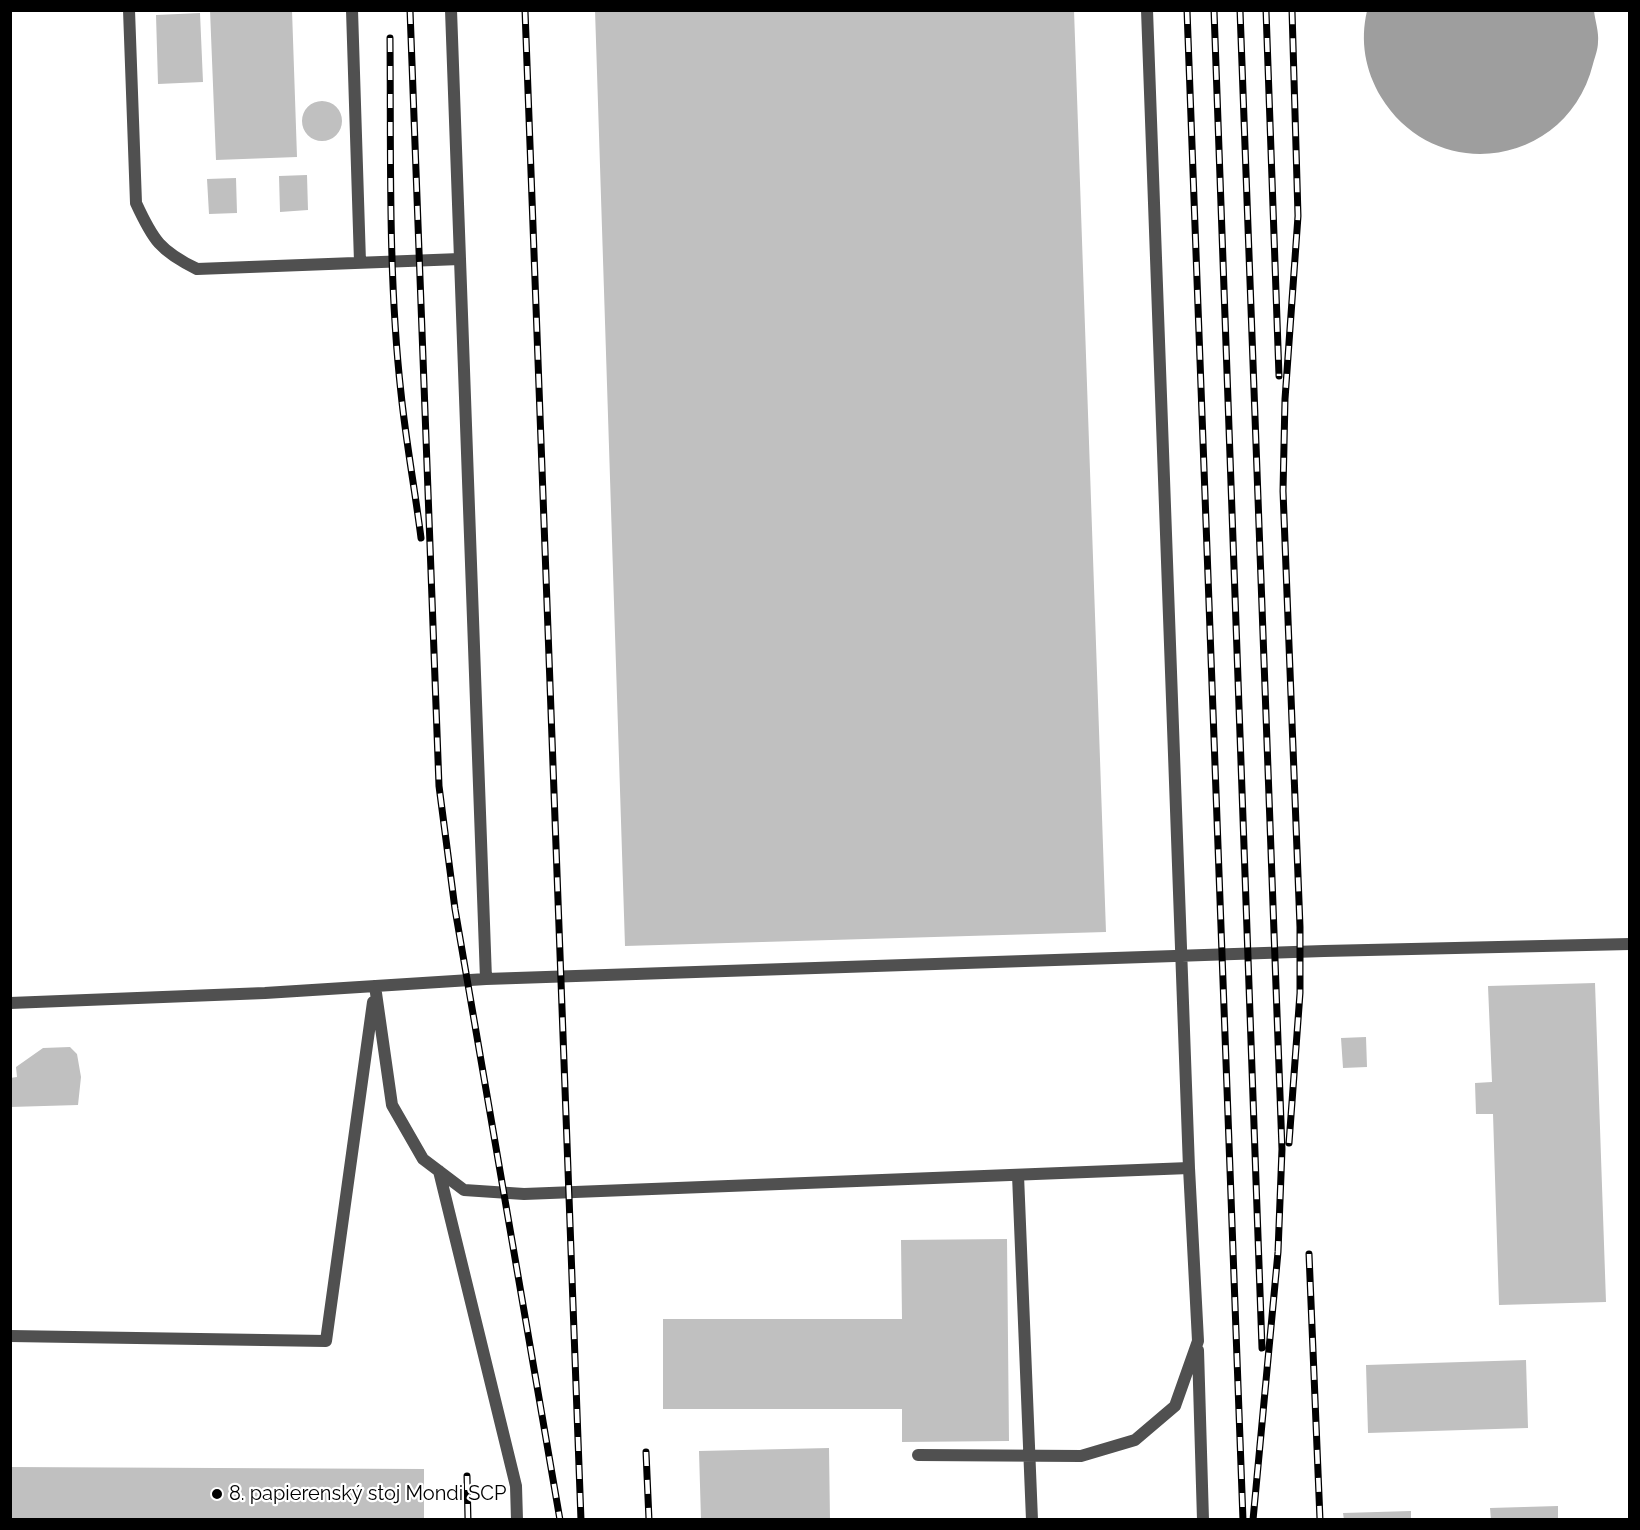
<!DOCTYPE html>
<html>
<head>
<meta charset="utf-8">
<style>
  body { margin:0 }
  #map { position:relative; width:1640px; height:1530px; overflow:hidden; background:#fff; font-family:Raleway,sans-serif }
  canvas { display:block }
  .frame { position:absolute; inset:0; border:12px solid #000; pointer-events:none }
</style>
</head>
<body>
<div id="map">
<canvas width="1640" height="1530"></canvas>
<div class="frame"></div>
</div>
<script>
const c = document.querySelector('canvas').getContext('2d');
c.lineJoin = 'round';
function paint(path, color) { c.fillStyle = color; c.fill(path, 'evenodd'); }
function stroke(path, color, width, dash) { c.strokeStyle = color; c.lineWidth = width; c.lineCap = dash ? 'butt' : 'round'; c.setLineDash(dash || []); c.stroke(path); }
function label(font, color, halo, rows, align = 'center') {
  c.font = font + ' Raleway,sans-serif'; c.lineWidth = 4.5; c.setLineDash([]); c.textBaseline = 'middle'; c.strokeStyle = halo; c.fillStyle = color; for (const [text, x, y, turn = 0] of rows) {
    c.save(); c.translate(x, y); c.rotate((+turn || 0) * Math.PI / 180); c.textAlign = isNaN(turn) ? turn : align; if (halo) c.strokeText(text, 0, 0); c.fillText(text, 0, 0); c.restore();
  }
}
const water = new Path2D(`
  M1594 11C1595 20 1599 32 1598 42 1598 49 1595 57 1593 64 1568 166 1436 187 1381 97 1365 70 1360 41 1367 11Z`);
const building = new Path2D(`
  M210 10H292L297 157 216 160Z
  M595 10H1074L1106 932 625 946Z
  M200 13 203 82 158 84 156 15Z
  M302 121a20 20 0 1 1 40 0a20 20 0 1 1-40 0Z
  M307 175 308 210 280 212 279 176Z
  M236 178 237 213 209 214 207 179Z
  M1595 983 1606 1302 1499 1305 1493 1114H1476L1475 1083 1492 1082 1488 986Z
  M1366 1037 1367 1067 1343 1068 1341 1038Z
  M70 1047 77 1054 81 1077 78 1105 10 1107V1078L17 1077 16 1067 43 1048Z
  M1007 1239 1009 1441 902 1442V1409H663V1319H902L901 1240Z
  M1526 1360 1528 1428 1368 1433 1366 1365Z
  M829 1448 830 1520H701L699 1451Z
  M10 1467 424 1469V1520H10Z
  M1558 1506V1520H1491L1490 1508Z
  M1411 1511V1520H1344L1343 1513Z`);
const lane = new Path2D(`
  M129 10 136 203C153 240 160 251 197 269L460 259
  M352 10 360 262
  M1147 10 1189 1168
  M486 979 1324 951 1630 944
  M375 986 392 1105 423 1159 464 1190 524 1194 1189 1168 1198 1341 1175 1406 1135 1440 1081 1456 918 1455
  M10 1003 265 993 486 979 451 10
  M439 1171 516 1486 517 1520
  M1018 1175 1032 1520
  M10 1336 326 1341 373 1002
  M1198 1350 1203 1520`);
const rail = new Path2D(`
  M410 10 439 786 455 909 560 1520
  M525 10 581 1520
  M1187 10 1243 1520
  M1214 10 1262 1348
  M1240 10 1282 1149 1278 1252 1253 1520
  M1266 10 1279 376
  M390 38C391 157 388 276 401 393 406 442 415 490 421 538
  M1289 1143 1300 993V927L1283 491 1285 399 1298 216 1292 10
  M1309 1254 1320 1520
  M646 1452 649 1520
  M467 1476 468 1520`);
const markers = [
  [217,1494,6,"#000"]
];
const poiNames = [
  ["8. papierenský stoj Mondi SCP",229,1494]
];
paint(water, '#9e9e9e');
paint(building, '#c0c0c0');
stroke(lane, '#505050', 12);
stroke(rail, '#000', 7);
stroke(rail, '#fff', 4.5, [14]);
for (const [x, y, r, color] of markers) { const dot = new Path2D(); dot.arc(x, y, r, 0, 2 * Math.PI); c.fillStyle = color; c.fill(dot); stroke(dot, '#fff', 2); }
label('20px', '#000', '#fff', poiNames, 'left');
</script>
</body>
</html>
